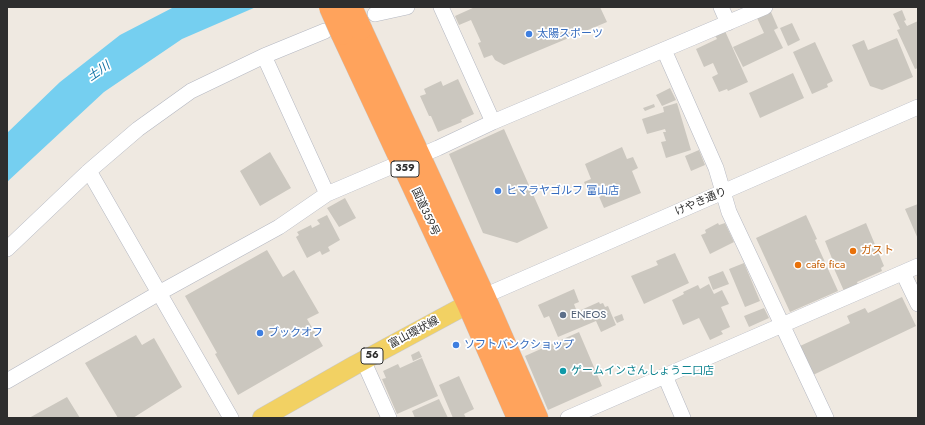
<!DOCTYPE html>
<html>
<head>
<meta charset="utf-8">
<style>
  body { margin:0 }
  #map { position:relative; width:925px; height:425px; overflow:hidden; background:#efe9e1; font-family:Jost,sans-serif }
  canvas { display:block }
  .frame { position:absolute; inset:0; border:8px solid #2e2e2e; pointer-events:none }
</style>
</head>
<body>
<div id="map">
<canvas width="925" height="425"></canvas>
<div class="frame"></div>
</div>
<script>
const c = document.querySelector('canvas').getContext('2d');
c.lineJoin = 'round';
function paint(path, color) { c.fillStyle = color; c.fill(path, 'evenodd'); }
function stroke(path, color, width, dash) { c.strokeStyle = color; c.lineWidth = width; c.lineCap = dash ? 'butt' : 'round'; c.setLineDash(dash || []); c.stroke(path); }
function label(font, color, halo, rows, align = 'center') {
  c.font = font + ' Jost,"Noto Sans JP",sans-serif'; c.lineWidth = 3.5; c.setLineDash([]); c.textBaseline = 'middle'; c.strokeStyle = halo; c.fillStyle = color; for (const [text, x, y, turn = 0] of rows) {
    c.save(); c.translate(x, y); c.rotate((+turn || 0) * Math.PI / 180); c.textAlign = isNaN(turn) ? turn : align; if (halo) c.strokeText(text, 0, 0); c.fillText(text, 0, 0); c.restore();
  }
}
const water = new Path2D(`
  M174 7H256L182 39 104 92 7 182V133L60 82 120 35Z`);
const building = new Path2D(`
  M475 7H600L607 22 504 65 495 60 492 55 484 58 478 43 481 42 471 20 459 25 455 16Z
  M902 10 906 20 904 21 907 26 918 21V68L915 69 897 30 900 29 893 14Z
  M771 12 778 28 774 30 783 48 743 67 733 47 764 33 757 18Z
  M792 23 800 40 788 46 780 28Z
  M725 31 748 82 728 91 727 89 719 92 712 77 718 74 713 63 704 67 696 49 717 39 715 35Z
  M897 38 913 77 882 90 870 86 852 45 864 40 868 50Z
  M815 42 833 81 827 84 828 87 812 94 793 52Z
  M793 73 804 98 760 118 749 93Z
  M458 79 474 114 461 120 462 122 438 132 431 116H429L420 96 426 94 424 89 441 81 443 86Z
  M670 88 676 100 662 106 656 95Z
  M677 103 691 150 666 158 661 142 666 141 663 132H666L665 129 647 134 642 119 664 112 663 107Z
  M654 104 655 107 645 111 643 108Z
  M504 129 548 228 517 243 483 233 449 154Z
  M622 147 627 159 633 157 638 168 632 171 641 193 604 208 597 192 590 196 584 182 591 179 585 164Z
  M699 150 705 165 691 171 685 156Z
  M270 152 291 188 260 206 240 171Z
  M345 198 356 218 339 227 327 208Z
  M918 204V239L905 209Z
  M327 215 340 240 328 247 330 251 322 255 320 251 307 258 296 237 299 235 297 232 311 225 312 228 320 224 317 220Z
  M806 215 817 239 815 240 838 291 790 312 756 238Z
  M718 223 719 225 725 223 734 242 710 254 701 235 706 233 705 230Z
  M866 223 884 266 881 268 882 271 857 282 858 285 844 291 831 262 833 261 825 241Z
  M267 250 283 277 294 270 319 313 307 319 323 346 238 395 215 354 217 353 185 296Z
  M675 253 689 283 644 304 631 276 658 265 656 261Z
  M744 263 760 301 745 307 729 269Z
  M723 271 729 284 713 290 708 277Z
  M709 284 714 294 722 290 729 304 721 307 730 327 721 331 723 334 710 340 699 318 683 325 672 300 684 294 683 292 698 285 700 289Z
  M574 289 579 302 574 304 579 317 583 315 581 310 599 302 600 304 603 303 605 307 608 306 616 325 601 332 596 321 558 337 549 316 544 318 538 305Z
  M902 297 916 326 813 375 800 346 850 323 847 316 865 308 868 313Z
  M764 308 769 318 749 327 744 316Z
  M622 314 624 320 617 323 614 317Z
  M579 332 602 386 548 410 525 356Z
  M136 335 142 345 154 338 182 387 133 418H118L85 363Z
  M419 351 422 357 413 361 411 355Z
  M422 358 438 396 397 414 382 379 386 378 383 371 398 364 400 368Z
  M459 376 474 409 464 414 466 418H453L439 385Z
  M67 397 80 418H29Z
  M439 399 448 418H415L412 411Z`);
const minor = new Path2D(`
  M441 7 493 122
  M721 7 728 23
  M375 14 407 7
  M664 50 716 168 729 212 826 418
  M264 56 327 194
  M419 156 438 148 493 122 765 7
  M89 171 231 418
  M7 249 89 171 138 129 191 91 264 56 325 31
  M903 273 918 304
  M484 296 918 107
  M363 360 389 418
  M665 376 683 418
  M7 381 159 293 279 227 327 194 402 162
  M568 418 918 266`);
const major = new Path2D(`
  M262 418 355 365 481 297`);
const highway = new Path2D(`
  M361 29 484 296 537 418
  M342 34 468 304 518 418`);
const highwayBridge = new Path2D(`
  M330 7 342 34
  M351 7 361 29`);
const markers = [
  [529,34,4,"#3f7fe0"],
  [498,191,4,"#3f7fe0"],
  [853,251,4,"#e8710a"],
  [798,265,4,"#e8710a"],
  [563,315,4,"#5c6f8a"],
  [260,333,4,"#3f7fe0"],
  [456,345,4,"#3f7fe0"],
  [563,371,4,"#0f9aa8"]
];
const shields = [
  [405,169,28],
  [372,356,22]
];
const shieldNames = [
  ["359",405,169],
  ["56",372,356]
];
const shopNames = [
  ["太陽スポーツ",537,34],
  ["ヒマラヤゴルフ 富山店",506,191],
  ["ブックオフ",268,333],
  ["ソフトバンクショップ",464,345]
];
const streetNames = [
  ["けやき通り",701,202,-23],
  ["国道359号",425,212,65],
  ["富山環状線",414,333,-28]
];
const foodNames = [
  ["ガスト",861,251],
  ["cafe fica",806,265]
];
const serviceNames = [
  ["ENEOS",571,315]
];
const cultureNames = [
  ["ゲームインさんしょう二口店",571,371]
];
const waterNames = [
  ["土川",99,72,-35]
];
paint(water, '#75cff0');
paint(building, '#cbc7bf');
stroke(minor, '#b4b7c1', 16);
stroke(major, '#c9c9c9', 20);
stroke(highway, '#c9c9c9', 23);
stroke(minor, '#fff', 15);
stroke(major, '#f2d163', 19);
stroke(highway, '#ffa35c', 22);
stroke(highwayBridge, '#c9c9c9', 23, []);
stroke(highwayBridge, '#ffa35c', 22);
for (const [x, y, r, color] of markers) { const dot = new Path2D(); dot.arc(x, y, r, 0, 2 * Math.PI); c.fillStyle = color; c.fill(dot); stroke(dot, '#fff', 1.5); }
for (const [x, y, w] of shields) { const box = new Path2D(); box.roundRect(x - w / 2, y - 8, w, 16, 3); c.fillStyle = '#fff'; c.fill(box); stroke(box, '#2e2e2e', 1); }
label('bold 10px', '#2e2e2e', null, shieldNames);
label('11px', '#366cbe', '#fff', shopNames, 'left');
label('11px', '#2e2e2e', '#fff', streetNames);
label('11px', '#c56008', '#fff', foodNames, 'left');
label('11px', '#4e5e75', '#fff', serviceNames, 'left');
label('11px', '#0d838f', '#fff', cultureNames, 'left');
label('italic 12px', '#0d6fa3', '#fff', waterNames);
</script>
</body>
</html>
